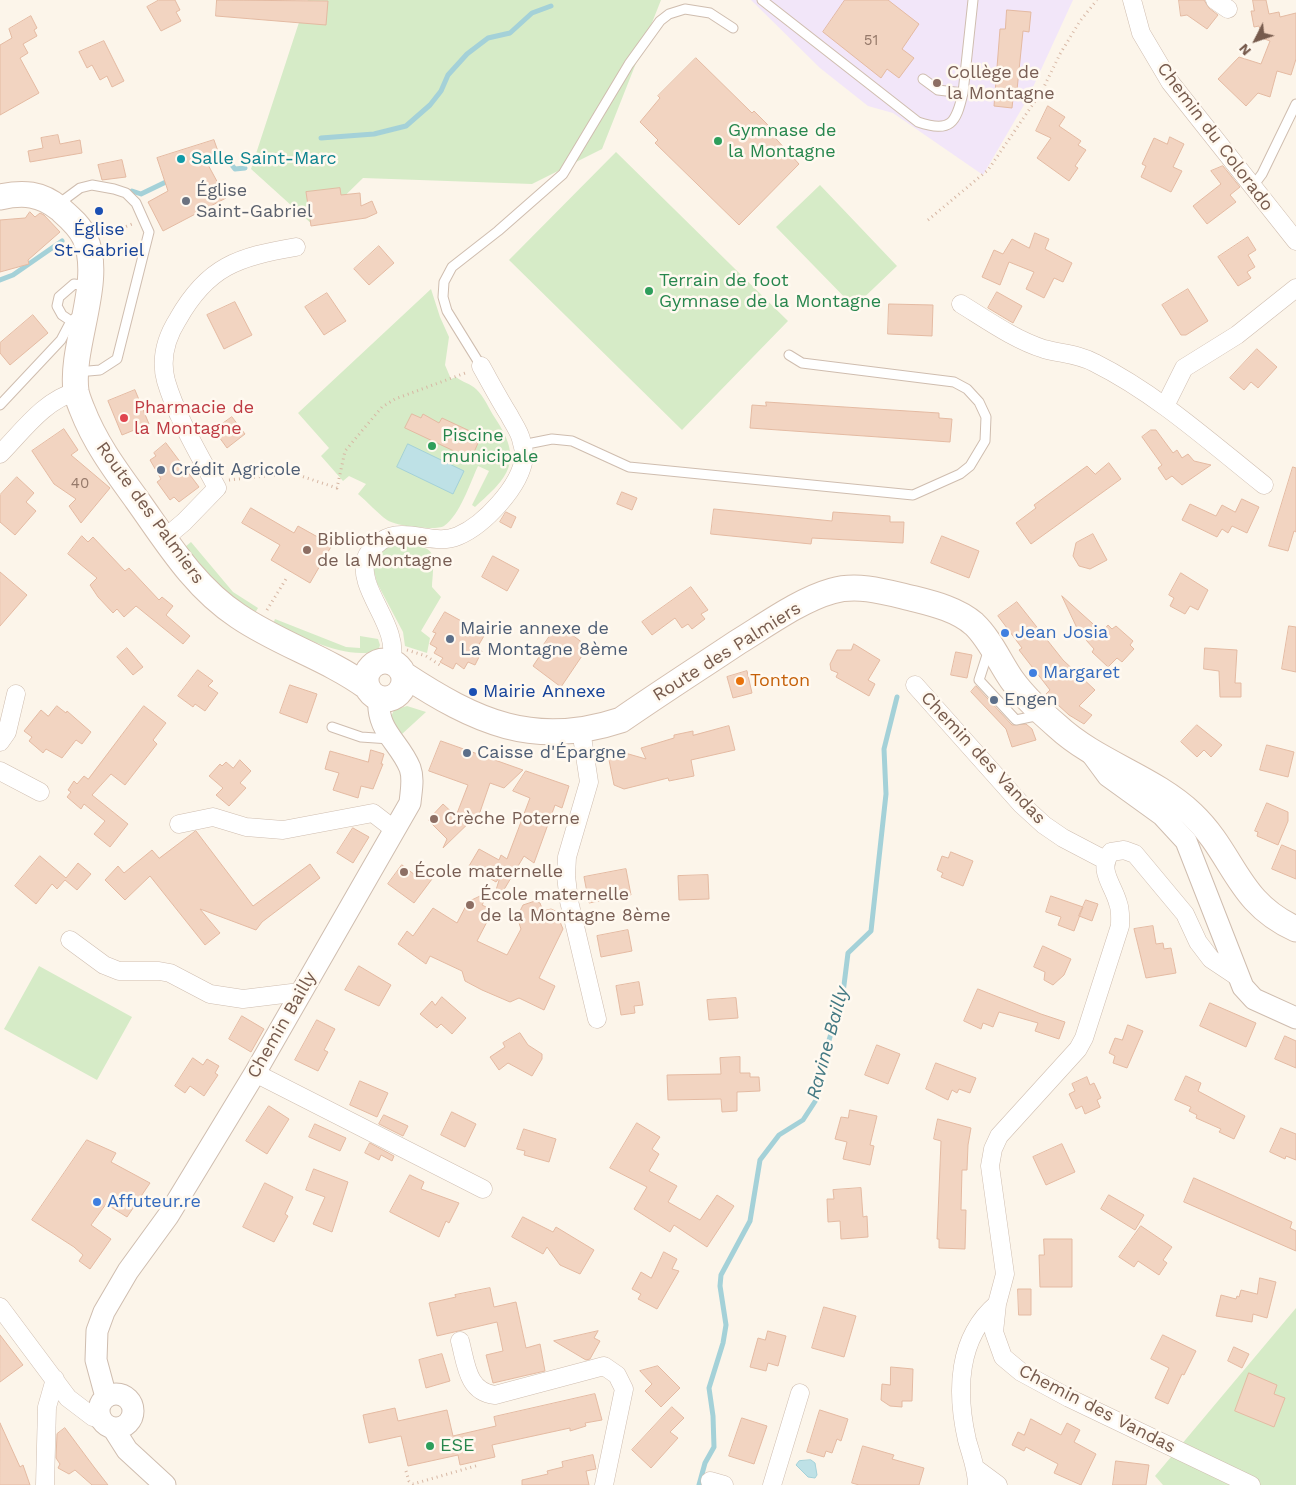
<!DOCTYPE html>
<html>
<head>
<meta charset="utf-8">
<style>
  body { margin:0 }
  #map { position:relative; width:1296px; height:1485px; overflow:hidden; background:#fcf5ea; font-family:"Work Sans",sans-serif }
  canvas { display:block }
  .north { position:absolute; left:1231px; top:15px; width:50px; height:50px; -webkit-text-stroke:4px #fff9f0; paint-order:stroke; rotate:229deg; font-size:14px; font-weight:700; line-height:20px; text-align:center; color:#775b4d }
  .north::after { content:''; display:block; margin:auto; width:18px; height:22px; background:#775b4d; clip-path:polygon(50% 0,100% 100%,50% 72%,0 100%) }
</style>
</head>
<body>
<div id="map">
<canvas width="1296" height="1485"></canvas>
<div class="north">N</div>
</div>
<script>
const c = document.querySelector('canvas').getContext('2d');
c.lineJoin = 'round';
function paint(path, color) { c.fillStyle = color; c.fill(path, 'evenodd'); }
function stroke(path, color, width, dash) { c.strokeStyle = color; c.lineWidth = width; c.lineCap = dash ? 'butt' : 'round'; c.setLineDash(dash || []); c.stroke(path); }
function label(font, color, halo, rows, align = 'center') {
  c.font = font + ' "Work Sans",sans-serif'; c.lineWidth = 5; c.setLineDash([]); c.textBaseline = 'middle'; c.strokeStyle = halo; c.fillStyle = color; for (const [text, x, y, turn = 0] of rows) {
    c.save(); c.translate(x, y); c.rotate((+turn || 0) * Math.PI / 180); c.textAlign = isNaN(turn) ? turn : align; if (halo) c.strokeText(text, 0, 0); c.fillText(text, 0, 0); c.restore();
  }
}
const education = new Path2D(`
  M751 0H1073L1028 98 983 175 893 113 868 106 820 68Z`);
const green = new Path2D(`
  M308 0H661L602 149 532 184 363 178 314 226 251 169 305 4Z
  M616 152 788 321 682 430 509 260Z
  M820 185 897 266 854 307 776 227Z
  M431 289 440 317 449 337 445 365 451 379 456 377C462 382 471 384 476 389 484 396 489 409 495 418 524 461 509 477 475 507L472 505 489 471 478 466C470 483 460 515 444 526 436 531 395 526 387 520 377 513 368 502 358 494L366 484 349 476 343 481 321 456 329 448 298 413Z
  M191 542 233 592 258 608 255 613 217 587 185 547Z
  M391 543C434 549 436 542 432 587L441 597 421 631 430 638 427 653 405 646 403 632 377 583 373 567 376 556Z
  M275 619 346 647 360 648V636L378 639 380 645 378 651C344 660 304 637 273 624Z
  M407 706 426 712 402 734 390 719 394 710Z
  M39 966 132 1017 97 1080 4 1029Z
  M1296 1308V1485H1163L1155 1476Z`);
const water = new Path2D(`
  M408 444 464 471 453 494 397 467Z
  M811 1460 815 1463 817 1475 815 1478 808 1477 796 1465 799 1461Z`);
const stream = new Path2D(`
  M321 138 374 134 406 126 430 105 441 91 448 75 467 54 488 38 510 33 532 13 551 6
  M202 165 227 159 235 169 245 168
  M132 191 141 194 170 180
  M0 280 13 275 62 241
  M699 1485 705 1463 714 1447 713 1416 709 1388 723 1343 726 1325 720 1286 721 1275 750 1221 760 1160 779 1135 803 1120 816 1100 819 1074 843 993 848 953 871 931 886 794 884 749 897 697`);
const building = new Path2D(`
  M159 0H175L180 10 176 12 181 21 161 31 147 7Z
  M217 0 328 1 326 25 216 16Z
  M845 0H888L919 24 902 49 914 58 899 78 887 69 881 78 823 32Z
  M1179 0H1204L1209 8 1218 15 1207 29 1187 15 1181 16Z
  M1253 0H1266L1269 14 1279 12 1280 17 1296 13V59L1291 75 1277 71 1270 97 1258 93 1246 106 1218 79 1239 57 1261 64 1270 41 1262 38 1259 26 1254 27 1251 11H1254Z
  M1007 10 1031 12 1029 32 1023 31 1017 90 1014 89 1012 108 994 106 1000 29H1005Z
  M31 16 37 28 34 30 37 36 23 44 28 53 20 58 39 93 0 115V45L12 38 9 29Z
  M104 41 124 81 112 87 107 76 100 80 92 65 87 68 79 52Z
  M696 58 752 113 754 111 769 126 767 129 799 164 739 225 655 143 658 140 640 122 660 98 658 96Z
  M1048 106 1065 117 1059 126 1081 141 1078 145 1086 150 1075 166 1078 168 1069 181 1037 158 1051 138 1036 131Z
  M58 135 60 144 80 140 82 153 30 162 28 151 43 148 41 138Z
  M1170 137 1184 144 1173 167 1182 171 1171 192 1141 177 1146 166 1142 164 1154 138 1167 144Z
  M214 140 220 157 206 161 226 198 163 231 148 202 168 191 157 158Z
  M122 160 126 177 102 180 98 165Z
  M1223 166 1240 187 1230 195 1236 202 1207 224 1193 206 1221 184 1211 171Z
  M340 188 341 195 360 193 361 206 372 201 377 213 366 218 311 226 306 192Z
  M30 212 35 217 40 213 44 215 60 232 28 260 29 264 0 272V220L25 218Z
  M1035 233 1049 239 1045 249 1072 263 1063 282 1054 278 1044 298 1026 289 1034 272 1009 262 1000 285 982 277 994 250 1003 254 1012 239 1029 248Z
  M1248 237 1256 250 1248 255 1255 267 1247 272 1251 278 1238 286 1218 257Z
  M379 246 394 263 369 285 354 269Z
  M1188 289 1208 321 1186 335H1181L1162 305Z
  M997 292 1022 306 1013 323 988 308Z
  M327 293 346 321 324 335 305 307Z
  M235 302 252 335 224 349 207 315Z
  M889 304 933 305 932 336 888 334Z
  M33 315 48 333 10 365 0 353V343Z
  M1257 349 1277 367 1258 388 1251 382 1244 390 1230 378Z
  M135 390 149 424 122 435 108 401Z
  M766 402 939 413V418L952 419 950 442 750 428 752 405 766 406Z
  M412 414 421 418 423 414 439 423 442 418 472 432 469 439 478 443 471 459 405 428Z
  M232 417 245 434 227 448 214 430Z
  M64 429 78 450 71 455 110 488 81 523 69 506 76 499 54 484 32 451Z
  M1151 430H1156L1173 453 1177 450 1182 458 1188 454 1194 461 1211 465 1182 485 1172 476 1166 480 1158 468 1162 465 1142 437Z
  M166 443 199 487 179 502 174 497 170 500 157 482 161 479 150 460 156 456 154 453Z
  M1109 463 1121 479 1031 544 1016 523 1036 508 1034 505 1087 466 1095 474Z
  M1293 467 1296 468V532L1294 531 1288 551 1269 546Z
  M17 477 34 493 26 502 36 511 15 535 0 522V495Z
  M622 492 637 498 632 510 617 504Z
  M1242 499 1259 507 1247 533 1232 526 1228 533 1222 529 1217 537 1182 520 1190 504 1216 516 1222 505 1235 512Z
  M251 508 294 533 298 526 332 545 310 583 271 560 280 545 242 523Z
  M714 509 832 521 833 512 890 516V522H904L903 543 812 538 811 544 711 534Z
  M506 512 516 517 511 528 500 522Z
  M1093 534 1107 560 1090 569 1079 566 1073 556 1076 543Z
  M82 536 88 542 93 537 125 571 129 568 159 600 162 597 173 606 166 615 190 636 183 644 136 606 124 617 117 609 113 613 98 597 90 585 97 578 68 554Z
  M942 536 979 551 969 578 931 563Z
  M493 556 519 570 507 591 482 577Z
  M0 572 27 595 0 626Z
  M1181 573 1208 590 1198 610 1190 606 1185 614 1170 606 1174 598 1169 595Z
  M691 587 708 610 701 614 705 619 692 629 688 624 682 628 675 618 652 635 642 622Z
  M1062 596 1102 632 1108 625 1112 629 1116 626 1133 641 1130 645 1134 649 1122 662 1117 658 1108 667 1092 652 1094 649 1079 632Z
  M1017 602 1063 660 1095 690 1079 706 1092 715 1084 724 1069 715 1046 694 1050 690 1019 650 1022 648 998 616Z
  M445 612 485 634 477 648 482 651 475 665 468 662 464 669 456 663 453 669 440 662 443 658 434 653 437 648 430 644 436 633 433 632Z
  M558 624 588 647 561 687 533 666 543 651 541 649Z
  M1289 626 1296 627V672L1282 669Z
  M854 644 880 660 868 680 875 684 869 696 836 677 838 673 831 670 830 664 837 650H851Z
  M127 648 143 667 133 675 117 657Z
  M1205 648 1237 650 1235 683H1241V697H1220L1219 671 1204 669Z
  M956 652 972 655 967 678 951 675Z
  M198 670 213 681 208 686 218 693 205 711 195 704 193 707 178 696Z
  M747 671 752 693 733 698 727 677Z
  M290 685 317 694 307 723 280 713Z
  M976 686 1012 725 1026 724 1032 729 1036 740 1012 747 1006 729 971 692Z
  M57 706 66 713 67 711 91 732 82 744 76 740 62 758 46 749 43 753 29 741 32 737 24 731 41 710 48 716Z
  M144 706 166 723 153 740 157 744 125 785 111 774 92 795 128 824 110 847 94 834 105 821 84 804 81 809 67 797 71 792 68 790 74 781 77 784 84 776 88 779Z
  M1197 725 1222 745 1211 757 1204 750 1197 757 1181 742Z
  M729 726 735 750 691 760 694 776 669 781 668 778 624 789 614 785 608 755H614L618 751 646 759 641 748 674 738V735L693 731V735Z
  M441 741 523 770 504 788 490 783 480 812 443 848 447 839 428 820 443 804 456 816 468 785 429 771Z
  M1267 745 1294 752 1288 777 1260 770Z
  M371 750 384 754 381 764H383L373 789 361 786 358 798 333 790 339 773 325 769 330 751 368 762Z
  M240 760 251 771 240 783 246 788 229 806 216 795 223 788 209 776 220 764 222 766 226 762 233 768Z
  M526 771 569 786 562 808 555 805 534 863 524 856 502 893 496 890 500 877 496 882 469 866 479 849 499 860 501 855 507 859 530 798 513 791Z
  M1267 803 1288 812V821L1278 845 1257 836 1258 832 1255 831Z
  M353 828 369 837 353 863 337 853Z
  M196 831 253 906 310 864 320 878 262 922 256 930 200 909 220 933 205 945 150 876 125 900 105 880 118 866 124 873 152 850 159 858Z
  M1282 845 1296 851V879L1272 869Z
  M951 852 973 861 963 886 941 877 943 873 937 870 942 856 948 858Z
  M40 856 66 878 78 863 91 874 77 890 65 880 57 889 52 884 36 904 15 886Z
  M402 865 415 875 419 870 432 879 414 903 388 884Z
  M626 869 631 895 589 903 584 877Z
  M708 875 709 899 679 900 678 876Z
  M489 892 482 905 490 909 491 914 477 941 507 955 521 929 517 917 523 905 535 901 540 903 543 911 551 909 560 913 558 917 563 929 539 978 555 986 544 1010 519 998 510 1002 482 990 465 981 462 971 430 956 426 964 398 944 407 931 413 936 433 908 457 923 468 902Z
  M1051 896 1083 907 1074 931 1058 925 1061 917 1046 912Z
  M1086 900 1098 904 1092 921 1079 916Z
  M1153 926 1156 944 1163 943 1164 949 1171 948 1176 973 1146 978 1134 929Z
  M628 930 632 951 601 957 597 936Z
  M1043 946 1071 959 1064 975 1053 985 1044 980 1045 972 1034 967Z
  M359 966 391 985 379 1006 345 990Z
  M639 982 643 1005 634 1006 635 1013 621 1015 616 986Z
  M978 989 1041 1014 1065 1022 1059 1039 1035 1031 1038 1023 999 1012 993 1027 983 1023 981 1029 964 1021Z
  M442 997 466 1018 452 1034 441 1024 437 1028 420 1014 432 1001 435 1005Z
  M736 998 738 1018 709 1020 707 1000Z
  M1210 1003 1256 1023 1246 1047 1200 1026Z
  M242 1016 264 1029 251 1052 229 1039Z
  M317 1020 335 1029 324 1050 328 1052 318 1071 295 1060Z
  M1128 1025 1143 1031 1127 1068 1113 1063 1115 1056 1109 1053 1115 1038 1122 1040Z
  M520 1033 528 1045 542 1054V1059L532 1076 508 1063 499 1070 490 1057 505 1047 503 1043Z
  M1285 1036 1296 1041V1068L1275 1059Z
  M877 1045 900 1054 888 1084 865 1075Z
  M740 1057V1073H750V1077H759L760 1091 737 1092V1111L722 1112 721 1099 668 1100 667 1075 721 1074 720 1058Z
  M193 1058 203 1065 207 1059 219 1066 215 1073 218 1075 204 1096 190 1086 185 1093 175 1086Z
  M936 1063 976 1078 970 1093 959 1089 957 1093 952 1090 948 1100 926 1089Z
  M1186 1076 1201 1083 1198 1091 1245 1116 1234 1139 1219 1132 1221 1129 1196 1118 1197 1115 1189 1111 1191 1107 1175 1100Z
  M1087 1077 1090 1085 1094 1083 1101 1098 1097 1100 1100 1107 1085 1114 1082 1106 1076 1109 1069 1094 1075 1091 1072 1084Z
  M360 1081 388 1093 377 1117 350 1105Z
  M269 1106 289 1119 267 1154 246 1141Z
  M850 1110 877 1116 870 1145 874 1146 870 1165 843 1159 847 1142 835 1139 841 1117 848 1118Z
  M452 1112 476 1124 465 1147 441 1135Z
  M384 1115 408 1126 403 1136 379 1124Z
  M938 1119 971 1128 968 1145 967 1170H962L961 1210H966L965 1249 939 1248V1239H937L941 1141 934 1139Z
  M637 1123 660 1137 652 1149 659 1154 649 1171 677 1186 668 1202 700 1220 717 1195 734 1206 707 1247 674 1225 670 1232 634 1209 647 1187 610 1168Z
  M315 1124 346 1138 340 1151 309 1137Z
  M1281 1128 1296 1134V1160L1286 1156 1285 1159 1270 1152Z
  M524 1129 556 1139 549 1162 524 1155 525 1151 517 1149Z
  M87 1140 116 1153 111 1162 150 1183 127 1217 106 1204 91 1225 111 1239 90 1269 79 1261 83 1255 74 1247 32 1220Z
  M370 1143 394 1156 392 1161 381 1155 379 1160 365 1153Z
  M1062 1144 1075 1172 1046 1185 1033 1157Z
  M314 1169 348 1182 332 1232 313 1224 325 1197 306 1190Z
  M410 1175 424 1182 421 1189 459 1203 449 1223 446 1221 439 1237 390 1212Z
  M1194 1178 1292 1222 1290 1228 1296 1231V1251L1184 1202Z
  M265 1183 293 1197 285 1214 288 1216 274 1242 243 1227Z
  M861 1188 863 1217 867 1216 868 1237 841 1239 840 1221 828 1222 827 1199H834L833 1190Z
  M1109 1195 1144 1215 1135 1230 1101 1209Z
  M523 1217 553 1232 556 1227 594 1250 580 1274 560 1265 547 1247 543 1254 512 1237Z
  M1141 1226 1172 1247 1163 1260 1167 1263 1159 1275 1138 1261 1134 1267 1119 1257Z
  M1044 1239H1072V1287H1040L1039 1255H1044Z
  M664 1252 677 1259 672 1269 679 1271 657 1309 638 1299 641 1294 632 1289 641 1272 651 1278Z
  M1260 1278 1276 1282 1267 1318 1253 1314 1252 1322 1216 1316 1221 1295 1236 1299 1237 1296 1239 1297 1241 1290 1257 1294Z
  M490 1288 494 1307 516 1302 526 1348 540 1344 545 1371 493 1383 486 1355 503 1351 497 1322 437 1336 429 1303 456 1297 455 1295Z
  M1018 1289H1031V1315H1019Z
  M824 1307 856 1316 844 1357 812 1348Z
  M598 1331 594 1338 600 1341 590 1359 586 1360 554 1341Z
  M768 1331 786 1336 778 1366 768 1363 766 1371 750 1367 758 1338 765 1340Z
  M0 1335 23 1365 0 1382Z
  M1163 1335 1196 1351 1184 1375 1182 1374 1168 1404 1155 1398 1169 1368 1151 1359Z
  M1234 1347 1249 1354 1242 1368 1228 1361Z
  M442 1354 450 1381 426 1388 419 1360Z
  M658 1366 680 1388 661 1407 645 1391 652 1384 640 1371Z
  M891 1367 913 1369 912 1401H902V1407L890 1406 881 1400 882 1384 890 1385Z
  M1249 1373 1277 1385 1274 1394 1285 1398 1274 1427 1235 1411Z
  M595 1394 602 1420 585 1423 586 1426 570 1431V1428L492 1445 495 1457 460 1465 458 1455 408 1466 401 1436 369 1443 363 1415 395 1408 398 1421 447 1410 453 1436 496 1426 494 1417Z
  M672 1407 684 1418 670 1432 678 1438 651 1468 632 1450Z
  M820 1410 848 1419 841 1441 837 1439 832 1453 826 1451 824 1457 807 1452Z
  M742 1418 767 1426 754 1464 729 1456Z
  M1031 1419 1061 1435 1067 1423 1080 1430 1074 1442 1096 1454 1081 1485 1054 1473 1058 1464 1026 1447 1024 1451 1012 1445 1018 1432 1024 1435Z
  M0 1423 20 1467 23 1465 30 1485H0Z
  M65 1428 94 1467 108 1485H92L75 1470 69 1474 58 1468 60 1464 56 1458 57 1434Z
  M863 1446 894 1455 892 1459 924 1468 919 1485H859L852 1483Z
  M593 1455 596 1469 586 1471 589 1485H522V1480L548 1474 547 1471 563 1467 562 1462Z
  M1116 1461 1149 1465 1146 1485H1113Z`);
const path = new Path2D(`
  M928 220 988 170 1042 91 1060 54 1080 21 1097 0
  M103 236 132 224
  M229 480 292 473 337 488 345 451 382 407 395 399 468 372
  M267 610 286 579
  M407 650 426 656 440 665
  M406 1471 409 1481 413 1484 479 1465`);
const service = new Path2D(`
  M762 0 918 122C951 133 956 123 963 93
  M923 79 938 90 963 93 973 0
  M1253 186 1262 174 1296 104
  M57 205 80 188 92 185 114 189 126 193 136 203 149 232 117 359 100 370 77 372
  M71 321 62 315 57 306 59 297 74 284 88 286
  M481 366 447 311 443 297 444 282 452 267 498 231 563 174 629 64 660 21 669 14 685 9 710 13 733 28
  M0 405 61 340 71 321 80 314
  M522 445 552 439 572 441 629 467 913 495 960 474 970 466 985 441 986 417 979 402 967 389 954 382 802 363 789 355
  M989 649 979 680 1016 720 1040 715
  M332 727 361 737 390 739`);
const minor = new Path2D(`
  M1132 0 1141 33 1170 82 1296 241
  M1215 0 1228 9
  M961 304C987 320 1015 340 1044 349 1062 354 1079 354 1095 363 1157 394 1210 442 1264 485
  M1165 406 1184 368 1237 335 1296 288
  M0 454C21 433 45 399 76 392
  M165 538 184 522 217 488C199 454 177 418 166 381 160 359 166 338 178 319 208 266 238 257 296 247
  M391 662C401 626 356 590 366 558 368 551 376 545 381 541 406 525 433 547 458 536 484 525 521 486 524 457 525 452 522 444 521 439 519 431 513 423 509 415 499 399 490 382 481 366
  M915 685 1021 804 1044 825 1063 838 1105 860
  M581 730 589 782 567 857 566 876 569 901 597 1019
  M0 742 7 732 16 694
  M0 771 40 792
  M179 824 213 817 246 827 283 830 373 813 395 830
  M70 940 104 965 119 971H159L170 973 210 994 243 999 300 992
  M1238 977 1211 959 1198 942 1185 914 1135 854 1124 850 1111 852C1097 870 1113 884 1118 903 1121 911 1120 918 1120 926L1084 1038 1078 1049 999 1136 993 1149 990 1166 1005 1274 997 1304 994 1332 1003 1357 1021 1372 1069 1398 1251 1485
  M255 1073 483 1189
  M0 1307 68 1398 93 1417 101 1419
  M460 1341C466 1363 467 1392 495 1395L604 1366 617 1375 624 1389 604 1485
  M975 1468 998 1485
  M710 1481 724 1485
  M45 1485 47 1407 55 1379
  M772 1485 800 1393
  M977 1485C977 1469 971 1455 967 1440 956 1392 957 1338 997 1304`);
const tertiary = new Path2D(`
  M1091 753 1108 776 1162 815 1186 841 1243 987 1254 999 1296 1018
  M99 1411a17 17 0 1 1 34 0a17 17 0 1 1-34 0Z
  M106 1397 96 1360 97 1331 104 1312 128 1271 168 1216 255 1073 410 803C411 791 414 779 410 768 399 741 376 731 379 698
  M113 1428 127 1450 165 1485`);
const secondary = new Path2D(`
  M0 197C23 192 41 193 60 209 69 217 80 226 85 238 104 281 70 346 76 391 77 397 80 404 82 409 95 443 116 471 137 500 167 542 194 587 238 616 279 644 327 658 367 687
  M366 680a19 19 0 1 1 38 0a19 19 0 1 1-38 0Z
  M403 674C476 722 534 749 621 720 660 693 699 668 738 642 766 625 800 600 832 591 859 583 889 593 915 599 935 604 958 610 974 624 990 639 1000 663 1012 680 1025 698 1041 712 1057 726 1097 763 1153 777 1192 814 1235 855 1236 902 1296 929`);
const markers = [
  [937,83,5,"#8d6e63"],
  [718,141,5,"#2e9e5b"],
  [181,159,5,"#0f9aa8"],
  [186,201,5,"#6b7280"],
  [99,211,5,"#1a4fb4"],
  [649,291,5,"#2e9e5b"],
  [124,418,5,"#e0444e"],
  [432,446,5,"#2e9e5b"],
  [161,470,5,"#5c6f8a"],
  [307,550,5,"#8d6e63"],
  [1005,633,5,"#3f7fe0"],
  [450,639,5,"#5c6f8a"],
  [1033,673,5,"#3f7fe0"],
  [740,681,5,"#e8710a"],
  [473,692,5,"#1a4fb4"],
  [994,700,5,"#5c6f8a"],
  [467,753,5,"#5c6f8a"],
  [434,819,5,"#8d6e63"],
  [404,872,5,"#8d6e63"],
  [470,905,5,"#8d6e63"],
  [97,1202,5,"#3f7fe0"],
  [430,1446,5,"#2e9e5b"]
];
const numberNames = [
  ["51",871,41],
  ["40",80,484]
];
const educationNames = [
  ["Collège de",947,73],
  ["la Montagne",947,94],
  ["Bibliothèque",317,540],
  ["de la Montagne",317,561],
  ["Crèche Poterne",444,819],
  ["École maternelle",414,872],
  ["École maternelle",480,895],
  ["de la Montagne 8ème",480,916]
];
const leisureNames = [
  ["Gymnase de",728,131],
  ["la Montagne",728,152],
  ["Terrain de foot",659,281],
  ["Gymnase de la Montagne",659,302],
  ["Piscine",442,436],
  ["municipale",442,457],
  ["ESE",440,1446]
];
const streetNames = [
  ["Chemin du Colorado",1215,137,53],
  ["Route des Palmiers",150,513,54],
  ["Route des Palmiers",727,652,-32],
  ["Chemin des Vandas",983,758,47],
  ["Chemin Bailly",282,1025,-60],
  ["Chemin des Vandas",1097,1409,27]
];
const cultureNames = [
  ["Salle Saint-Marc",191,159]
];
const worshipNames = [
  ["Église",196,191],
  ["Saint-Gabriel",196,212]
];
const transitNames = [
  ["Église",99,230],
  ["St-Gabriel",99,251],
  ["Mairie Annexe",483,692,"left"]
];
const healthNames = [
  ["Pharmacie de",134,408],
  ["la Montagne",134,429]
];
const serviceNames = [
  ["Crédit Agricole",171,470],
  ["Mairie annexe de",460,629],
  ["La Montagne 8ème",460,650],
  ["Engen",1004,700],
  ["Caisse d'Épargne",477,753]
];
const shopNames = [
  ["Jean Josia",1015,633],
  ["Margaret",1043,673],
  ["Affuteur.re",107,1202]
];
const foodNames = [
  ["Tonton",750,681]
];
const waterNames = [
  ["Ravine Bailly",828,1043,-75]
];
paint(education, '#f2e6f9');
paint(green, '#d6ebc7');
paint(water, '#bee1e6');
stroke(water, '#a4d1d8', 1);
stroke(stream, '#a4d1d8', 5);
paint(building, '#f2d4c1');
stroke(building, '#e4baa2', 1);
stroke(service, '#cfbdaf', 11);
stroke(minor, '#cfbdaf', 19);
stroke(tertiary, '#cfbdaf', 23);
stroke(secondary, '#d4bfaf', 27);
stroke(path, '#d7b7a4', 3, [1, 4]);
stroke(service, '#fff', 9);
stroke(minor, '#fff', 18);
stroke(tertiary, '#fff', 21);
stroke(secondary, '#fff', 25);
for (const [x, y, r, color] of markers) { const dot = new Path2D(); dot.arc(x, y, r, 0, 2 * Math.PI); c.fillStyle = color; c.fill(dot); stroke(dot, '#fff9f0', 2); }
label('15px', '#96796a', null, numberNames);
label('18px', '#785e54', '#fff9f0', educationNames, 'left');
label('18px', '#27864d', '#fff9f0', leisureNames, 'left');
label('18px', '#775b4d', '#fff9f0', streetNames);
label('18px', '#0d838f', '#fff9f0', cultureNames, 'left');
label('18px', '#5b616d', '#fff9f0', worshipNames, 'left');
label('18px', '#164399', '#fff9f0', transitNames);
label('18px', '#be3a42', '#fff9f0', healthNames, 'left');
label('18px', '#4e5e75', '#fff9f0', serviceNames, 'left');
label('18px', '#366cbe', '#fff9f0', shopNames, 'left');
label('18px', '#c56008', '#fff9f0', foodNames, 'left');
label('italic 19px', '#437983', '#fff9f0', waterNames);
</script>
</body>
</html>
